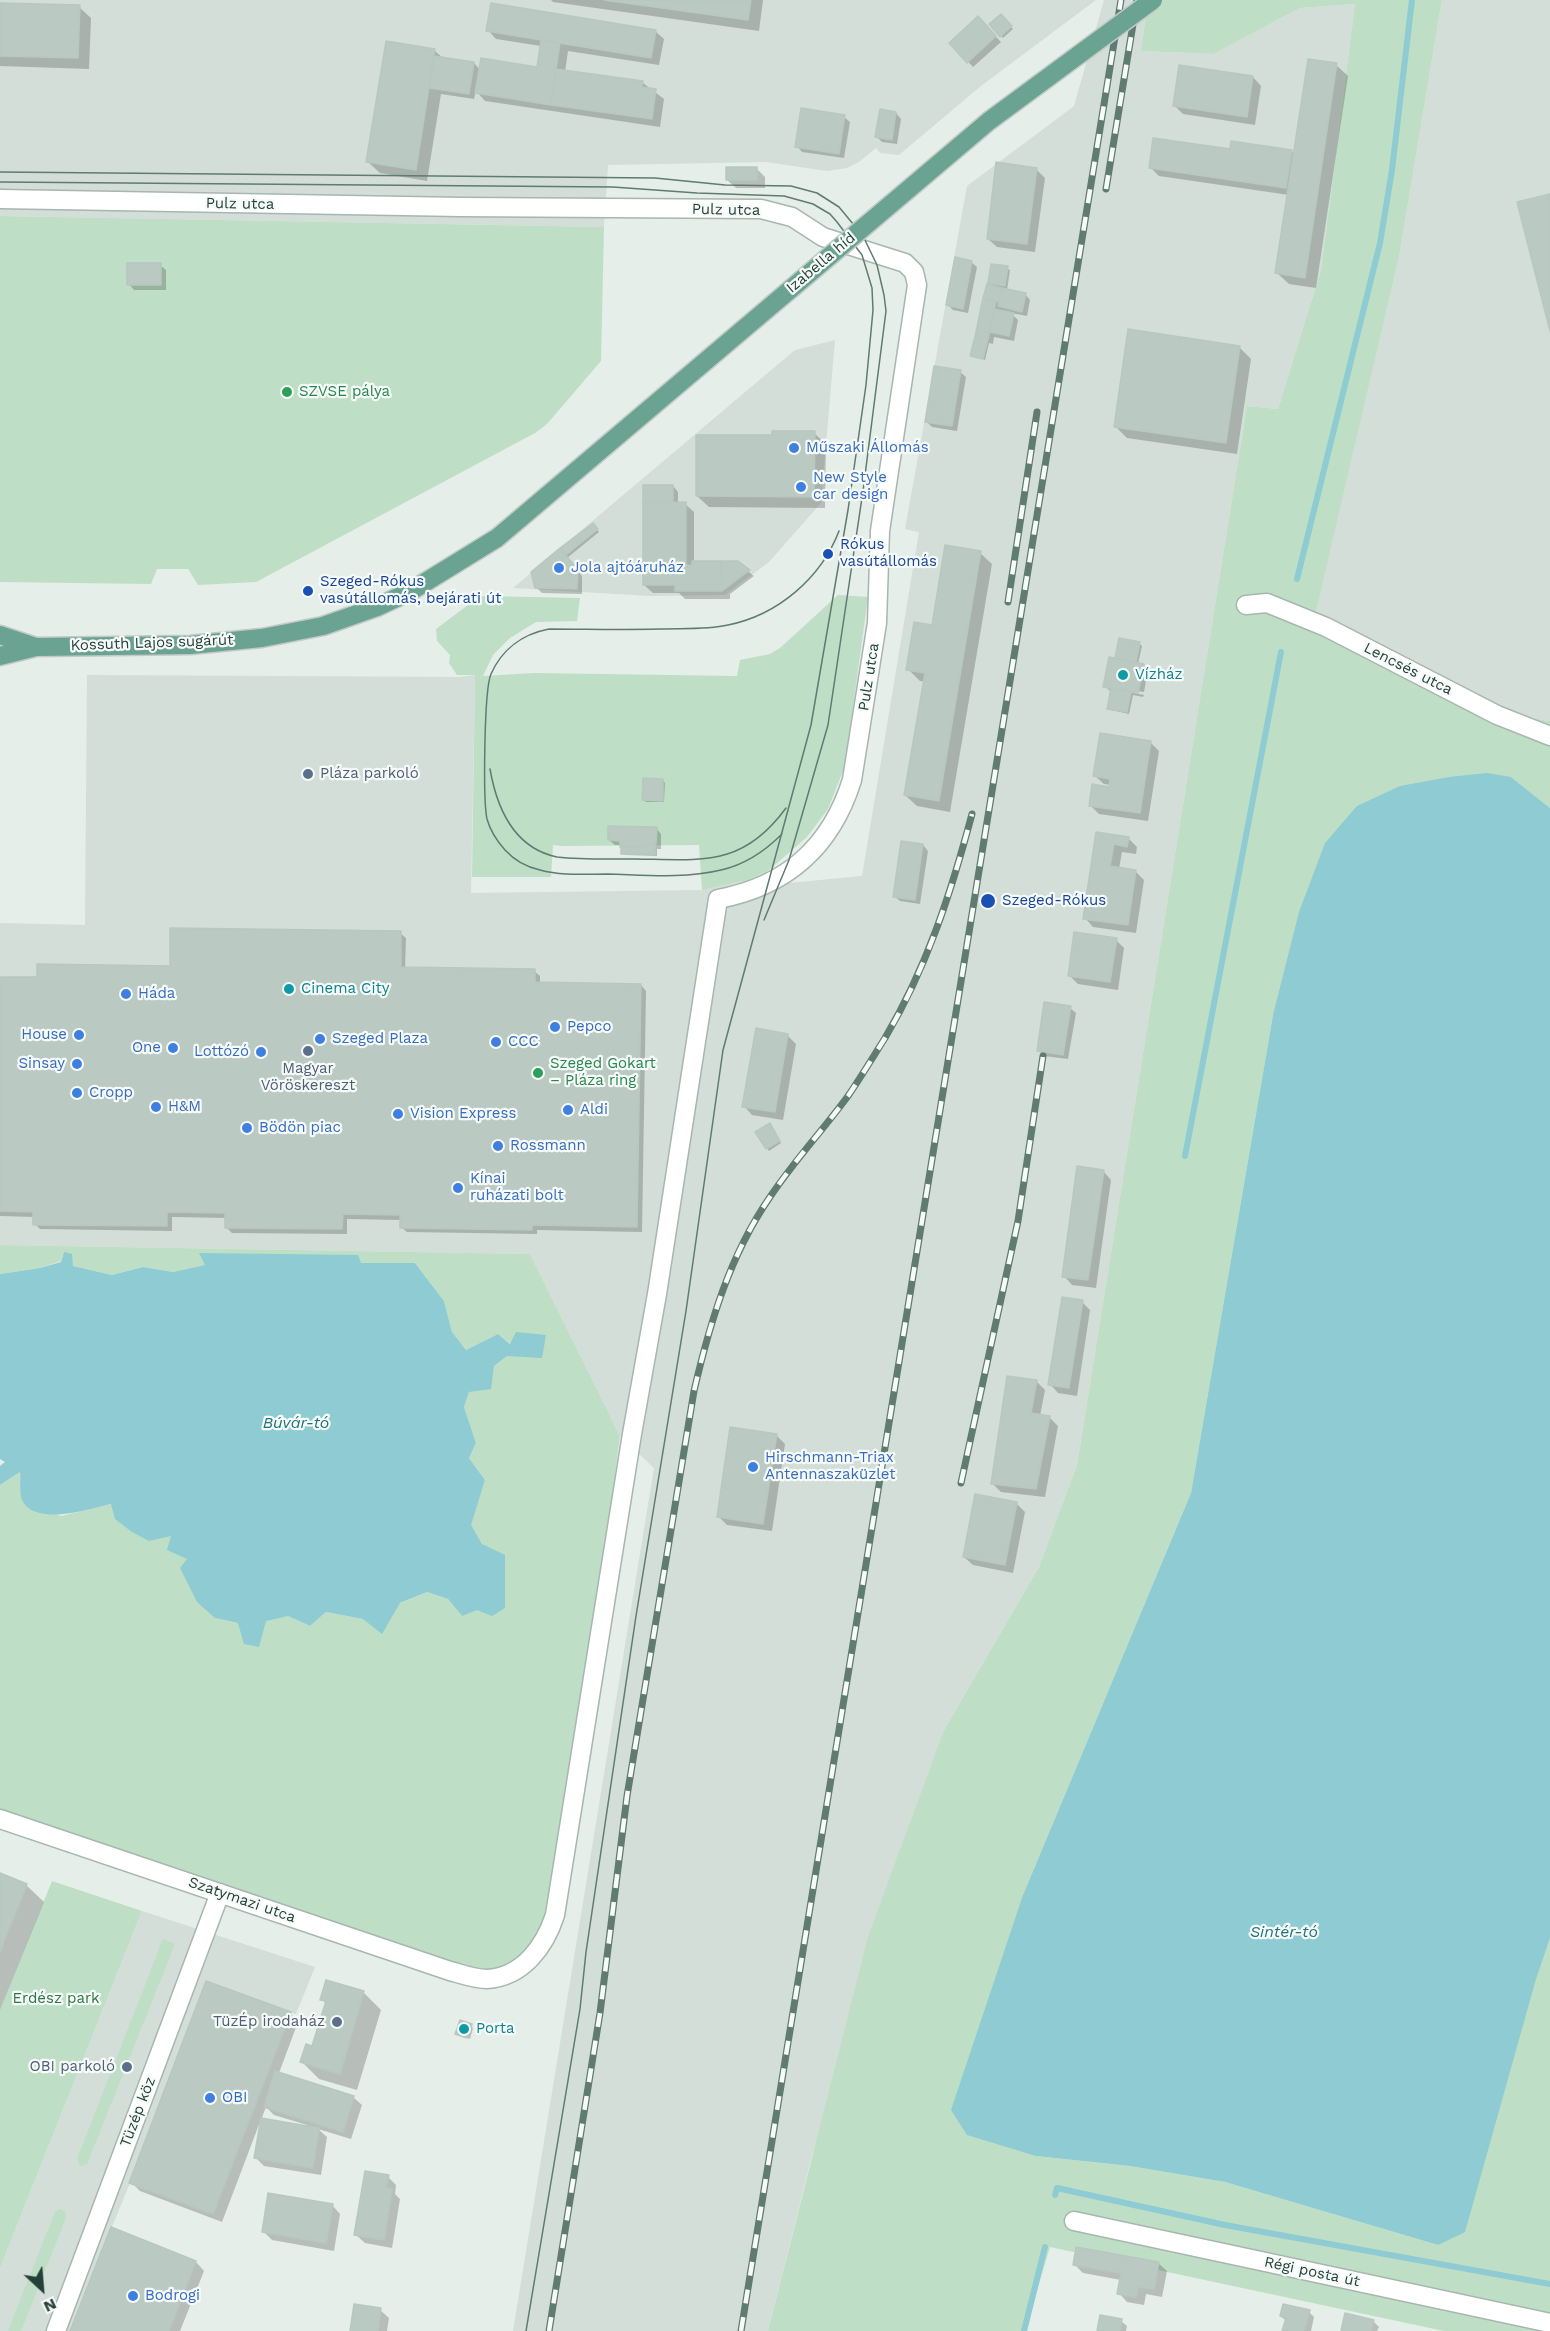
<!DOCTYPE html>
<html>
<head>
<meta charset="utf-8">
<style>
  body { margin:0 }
  #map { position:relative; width:1550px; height:2331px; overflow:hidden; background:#e5eee9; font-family:"Work Sans",sans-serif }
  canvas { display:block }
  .north { position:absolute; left:12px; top:2259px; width:60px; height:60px; -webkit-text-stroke:4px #f6faf8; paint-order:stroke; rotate:154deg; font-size:16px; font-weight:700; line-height:24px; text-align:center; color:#244037 }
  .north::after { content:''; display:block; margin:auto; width:21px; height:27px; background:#244037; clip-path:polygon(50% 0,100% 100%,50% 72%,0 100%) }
</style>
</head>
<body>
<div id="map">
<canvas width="1550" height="2331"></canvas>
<div class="north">N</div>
</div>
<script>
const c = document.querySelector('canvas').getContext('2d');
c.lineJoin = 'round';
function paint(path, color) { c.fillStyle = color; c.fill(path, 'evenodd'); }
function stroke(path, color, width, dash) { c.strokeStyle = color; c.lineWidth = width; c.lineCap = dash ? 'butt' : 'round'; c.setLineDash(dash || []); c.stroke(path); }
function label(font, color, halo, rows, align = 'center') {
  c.font = font + ' "Work Sans",sans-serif'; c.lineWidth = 4.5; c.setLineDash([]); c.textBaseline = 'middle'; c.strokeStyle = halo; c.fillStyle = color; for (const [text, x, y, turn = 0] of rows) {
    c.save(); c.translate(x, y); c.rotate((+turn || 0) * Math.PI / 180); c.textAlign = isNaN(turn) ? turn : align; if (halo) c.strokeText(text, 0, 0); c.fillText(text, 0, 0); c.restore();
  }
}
const built = new Path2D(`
  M0 0H1096L981 86 899 155 880 153 876 148 859 162 847 168 827 171 766 162 608 165 604 227 0 216Z
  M1104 0H1148L1141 51 1212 54 1300 8 1355 4 1321 270 1278 409 1247 406 1077 1465 1039 1567 944 1730 811 2159 768 2331H513L654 1468 620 1436 530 1254 0 1245V923L85 925 87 675 460 677 475 675 471 893 702 890 748 880 769 870 768 885 862 876 919 532 905 529 967 186 1074 106Z
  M1442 0H1550V721L1519 716 1314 616 1399 257Z
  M835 340 821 503 769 562 725 595 651 596 513 588 795 350Z
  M142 1911 315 1967 296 2014 290 2013 213 2214 130 2183 112 2227 196 2261 169 2331H0V2268Z`);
const green = new Path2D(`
  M1148 0H1442L1399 257 1315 615 1519 716 1550 721V808L1511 777 1273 1015 1191 1493 1023 1895 1036 2156 1130 2166 1225 2182 1438 2245 1550 1938V2331H1444L1050 2247 1025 2331H768L868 1937 944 1730 1039 1567 1077 1465 1247 406 1278 409 1321 270 1355 4 1300 8 1213 54 1141 51Z
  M0 216 604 227 601 361 547 424 535 433 256 582 198 585 188 569H157L151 584 0 582Z
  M838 595 868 597 845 766 828 809 807 837 769 870 748 880 702 890 699 845 562 846 553 845 551 877H472L475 675H457L449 663 450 655 437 641 436 629 480 596 580 598 577 621 536 622 510 638 493 655 483 676 534 673 737 676 740 660 770 654 780 648Z
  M0 1245 530 1254 620 1436 572 1810 539 1949 484 1979 0 1819V1485L20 1472 22 1500 61 1516 111 1504 171 1536 187 1559 215 1618 238 1623 288 1616 310 1626 326 1612 363 1619 427 1592 448 1599 462 1616 482 1544 470 1525 485 1480 469 1458 476 1443 464 1407 469 1392 494 1366 507 1356 511 1344 498 1334 466 1350 452 1332 444 1301 415 1263H361L200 1254 206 1265 173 1272 143 1267 112 1275 73 1266 64 1252 61 1261 40 1268 0 1274Z
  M52 1881 142 1911 0 2268V2010Z
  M163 1939 175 1944 87 2164 80 2166 77 2159Z
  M60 2209 65 2212 66 2218 21 2331H8L55 2212Z`);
const water = new Path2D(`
  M1487 773 1511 777 1550 808V1938L1536 1979 1465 2232 1438 2245 1225 2182 1130 2166 1036 2156 967 2135 951 2110 1023 1895 1191 1493 1273 1015 1299 912 1325 843 1357 806 1400 786 1449 777Z
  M64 1252 72 1254 73 1266 112 1275 143 1267 173 1272 205 1265 199 1253 358 1255 361 1263H415L444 1301 452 1332 466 1350 498 1334 510 1344 516 1332 546 1335 542 1358 507 1356 494 1366 491 1389 469 1392 464 1407 476 1443 469 1458 485 1480 471 1525 482 1544 505 1555V1608L492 1616 477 1610 462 1616 448 1599 427 1592 400 1603 382 1634 363 1619 326 1612 310 1626 288 1616 266 1621 259 1647 244 1644 238 1623 215 1618 197 1602 180 1568 187 1559 167 1550 171 1536 149 1541 132 1532 115 1519 111 1504C89 1509 35 1527 22 1500 19 1493 21 1480 20 1472L0 1485V1466L5 1462 0 1459V1274L40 1268 61 1262Z`);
const shadow = new Path2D(`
  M551 0H763L759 31 553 2Z
  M0 5 79 7 91 18 89 69 0 66Z
  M1001 16 1013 29 1003 38 991 25Z
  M978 18 1001 42 973 67 951 43Z
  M488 30 655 31 664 39 659 65 568 51 565 72 643 83 664 99 660 127 485 101 476 91 474 99 441 94 427 181 380 173 368 162 435 51 443 58 474 63 480 70 538 69 541 46 496 39Z
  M1336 65 1348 76 1316 288 1289 284 1277 273 1289 195 1159 176 1150 167 1291 151 1295 154Z
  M1253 77 1261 86 1255 125 1183 114 1174 105Z
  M896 113 901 119 897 144 882 142 877 137Z
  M844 117 850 122 844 158 802 152 797 146Z
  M756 168 765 177V188H736L727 180Z
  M1036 169 1045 178 1035 252 997 247 988 239Z
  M971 262 977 267 968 313 953 310 948 305Z
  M160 265 166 270V290H134L129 284Z
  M993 265 1010 270 1007 290 1025 294 1030 300 1027 316 1011 313 1018 320 1014 341 994 337 993 344 989 343 985 360 972 355 994 287 989 283Z
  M1240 348 1251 359 1237 454 1127 438 1115 426Z
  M960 372 966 377 957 431 932 427 926 421Z
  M814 433 826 444 825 508 709 507 697 496 773 437Z
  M673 486 678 492V504H685L694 512V563H737L754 576 730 594V599H685L679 593H653L644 585V487Z
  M593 525 599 532 567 558 582 576V594L542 593 536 587 533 572Z
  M980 553 992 564 950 812 917 806 905 795 925 682 920 681 908 669Z
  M1139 643 1142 646 1138 664 1143 665 1148 670 1144 692 1106 686 1119 661 1116 658Z
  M1107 688 1144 695 1143 697 1133 695 1129 714 1111 710 1109 708 1110 691Z
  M1150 742 1159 751 1148 821 1099 814 1090 805 1110 789 1111 785 1104 784 1095 776Z
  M663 780 665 783 664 802H646L643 799Z
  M656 828 661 834V849H657V856L625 855 621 845H615L609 840Z
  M1097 833 1128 838 1137 847 1136 854 1122 852 1119 869 1136 872 1144 880 1136 933 1093 927 1085 918Z
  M923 845 928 851 920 904 900 901 894 896Z
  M400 933 406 938 405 969 534 971 540 976V984L641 985 646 991 642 1232 537 1230V1234L407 1232 401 1227V1220L347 1219V1234L232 1233 226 1227 227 1218 172 1217V1231L40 1229 35 1224V1217L0 1216V978L38 979 171 967Z
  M1116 940 1124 948 1118 990 1078 984 1069 975Z
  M1070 1008 1076 1013 1068 1059 1044 1056 1038 1050Z
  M787 1035 796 1044 783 1120 752 1115 744 1106Z
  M772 1127 781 1143 769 1151 767 1148Z
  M1103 1171 1111 1180 1096 1288 1072 1285 1064 1276Z
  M1082 1302 1090 1310 1077 1396 1058 1393 1050 1384Z
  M1037 1382 1045 1390 1040 1416 1049 1417 1058 1426 1045 1497 1001 1492 992 1483Z
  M776 1435 785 1444 772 1531 727 1525 719 1517Z
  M1016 1503 1025 1512 1013 1573 973 1565 964 1557Z
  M0 1875 26 1885 44 1902 0 2010Z
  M327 1982 364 1993 381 2010 357 2090 319 2079 302 2062 313 2047 326 2004 322 1999Z
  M290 2013 298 2022 279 2073 353 2097 362 2105 351 2139 318 2129 327 2137 321 2175 264 2166 256 2158 260 2122 222 2222 140 2191 131 2182ZM266 2107 274 2115 307 2125 306 2127 261 2120Z
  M471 2026 473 2028 470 2039 457 2033Z
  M388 2177 396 2185 395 2194 400 2199 392 2248 365 2243 356 2235Z
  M332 2205 340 2214 334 2251 272 2240 264 2232Z
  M112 2229 196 2262 204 2271 180 2331H72Z
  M1158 2263 1167 2271 1162 2297 1146 2294 1144 2305 1127 2302 1119 2293 1121 2280 1083 2273 1074 2264Z
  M380 2310 389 2318 387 2331H352Z
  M1309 2312 1314 2317 1311 2331H1284L1286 2321 1281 2316Z
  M1121 2321 1127 2326 1126 2331H1098Z
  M1373 2321 1379 2327 1377 2331H1342Z`);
const stream = new Path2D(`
  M1297 579 1380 243 1392 170 1412 0
  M1185 1156 1281 652
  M1055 2195 1057 2188 1225 2225 1550 2284
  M1024 2331 1045 2247`);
const building = new Path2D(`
  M604 0H751L748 20Z
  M0 3 80 5 78 58 0 56Z
  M491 3 656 30 651 58 486 31Z
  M1001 14 1012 26 1000 37 989 24Z
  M978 16 996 36 967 63 949 43Z
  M541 40 560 43 551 105 475 93 481 58 537 67Z
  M386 41 435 49 416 170 366 162Z
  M434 56 474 62 469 94 429 88Z
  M1308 59 1337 63 1305 278 1275 273Z
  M1179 65 1253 76 1247 117 1173 106Z
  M556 69 643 81 642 87 656 89 652 119 551 105Z
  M801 108 845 115 839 154 795 147Z
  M880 109 896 112 892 140 875 137Z
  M1153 138 1230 149 1231 141 1292 150 1286 188 1149 168Z
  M996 162 1037 168 1027 244 987 239Z
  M726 167H757V180H726Z
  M1550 194V331L1517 202Z
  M955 257 972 261 963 309 946 305Z
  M127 263H161V285H127Z
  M991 264 1008 266 1005 286 988 283Z
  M987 284 1002 288 999 302 983 298Z
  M1002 288 1026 293 1022 312 998 306Z
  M983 298 996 301 988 339 975 337Z
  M994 309 1014 313 1009 336 989 332Z
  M1128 329 1240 346 1226 443 1114 427Z
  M975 337 988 339 983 359 970 356Z
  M934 366 961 370 952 426 925 422Z
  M772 431H815L814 497 696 496V435H772Z
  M643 485H673V502L643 503Z
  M686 502V565L643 566V503Z
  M593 523 598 529 566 555 560 548Z
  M945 545 981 551 939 801 904 795 925 673 906 670 914 622 932 625Z
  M560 548 578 570 577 589 535 588 531 572Z
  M692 561H721L722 591H675V585H643V566L692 565Z
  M721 561H738L750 570 722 591Z
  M1119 638 1140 642 1136 662 1115 658Z
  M1109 657 1144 664 1138 693 1103 687Z
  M1111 688 1131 692 1127 712 1107 709Z
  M1100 733 1151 741 1140 813 1089 806 1092 784 1109 787 1110 779 1093 776Z
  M643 778 663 779V801L642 800Z
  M608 826 657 827 656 844H647V847H620V841L608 840Z
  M1096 832 1129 837 1127 847 1114 844 1110 866 1136 870 1128 925 1083 919Z
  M901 841 923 844 915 900 893 897Z
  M647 844H655V854H621V847H647Z
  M170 928 401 931V967L535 969V982L641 984 637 1227 532 1225V1230L400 1228V1215L343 1214 342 1229 225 1228V1213L167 1212V1226L33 1225V1212L0 1211V977H37V964L170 966Z
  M1074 932 1117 938 1110 982 1068 976Z
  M1044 1002 1071 1006 1063 1055 1037 1051Z
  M756 1028 788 1034 775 1112 742 1107Z
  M770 1123 780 1141 766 1149 755 1132Z
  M1077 1166 1104 1170 1088 1280 1062 1277Z
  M1062 1297 1083 1300 1069 1388 1048 1385Z
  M1007 1376 1037 1380 1031 1413 1050 1416 1036 1489 991 1484Z
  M730 1427 777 1434 763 1524 717 1517Z
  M975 1494 1017 1502 1005 1565 963 1557Z
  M0 1873 27 1884 0 1951Z
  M326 1980 364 1991 340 2074 300 2062 306 2044 312 2046 326 2001 320 2000Z
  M206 1981 291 2012 213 2214 129 2183Z
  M460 2020 472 2024 467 2038 455 2034Z
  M275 2071 354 2096 343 2132 264 2107Z
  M261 2118 319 2128 313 2168 254 2158Z
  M365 2171 389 2175 386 2188 392 2189 384 2240 354 2235Z
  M268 2193 333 2204 326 2243 262 2232Z
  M111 2227 196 2261 169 2331H70Z
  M1076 2247 1159 2262 1154 2289 1138 2287 1136 2297 1117 2294 1121 2273 1073 2265Z
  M354 2304 381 2308 378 2331H350Z
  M1283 2304 1310 2310 1304 2331H1282L1286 2318 1280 2316Z
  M1345 2313 1374 2320 1371 2331H1341Z
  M1100 2315 1122 2319 1120 2331H1097Z`);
const minor = new Path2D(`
  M0 199 461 207 761 209 792 217 823 237 905 263 914 272 917 285 880 531 877 623 852 780C831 847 787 886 718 899L657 1294 632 1434 555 1915C545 1946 523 1977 487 1979 475 1979 461 1974 450 1971L0 1819
  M1246 605 1267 603 1326 627 1497 715 1550 736
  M1074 2221 1550 2323
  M56 2331 220 1893`);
const major = new Path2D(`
  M0 635 36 647
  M0 656 36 647 190 645 262 638 323 626 377 607 411 591 497 538`);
const tram = new Path2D(`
  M0 172 655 178 725 185 791 186 817 193 839 207 863 236 877 265 884 295 886 311 863 491 828 725 789 860 764 920
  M0 182 613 187 697 193 784 196 813 204 830 214 837 222 862 255 872 288 873 310 866 385 848 510 811 725 723 1050 686 1311 636 1616 586 1952 580 2009 526 2331
  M490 769C497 809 514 848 557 857 583 860 610 859 636 859 703 860 743 867 786 808
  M782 834C765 851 744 865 721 870 684 879 645 875 608 874 585 874 561 876 540 870 526 867 515 861 505 850 497 841 490 830 487 819 483 800 484 690 491 674 502 649 523 634 549 629 586 629 622 630 659 629 682 628 706 630 728 625 778 615 821 578 839 531`);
const rail = new Path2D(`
  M1106 189 1137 0
  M1008 602 1037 412
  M961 1483 1018 1221 1043 1056
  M549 2331 600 2013 627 1796 694 1391C710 1322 730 1255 770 1197 794 1161 823 1130 848 1096 861 1077 873 1057 885 1038 927 967 951 893 972 814
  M741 2331 1121 0`);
const majorBridge = new Path2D(`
  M497 538 989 121 1153 0`);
const markers = [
  [287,392,6,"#2e9e5b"],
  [794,448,6,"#3f7fe0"],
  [801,487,6,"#3f7fe0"],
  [828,554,6,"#1a4fb4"],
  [559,568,6,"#3f7fe0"],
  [308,591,6,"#1a4fb4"],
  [1123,675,6,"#0f9aa8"],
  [308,774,6,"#5c6f8a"],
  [988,901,8,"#1a4fb4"],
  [289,989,6,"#0f9aa8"],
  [126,994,6,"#3f7fe0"],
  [555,1027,6,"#3f7fe0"],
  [79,1035,6,"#3f7fe0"],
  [320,1039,6,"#3f7fe0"],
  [496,1042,6,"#3f7fe0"],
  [173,1048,6,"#3f7fe0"],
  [308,1051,6,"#5c6f8a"],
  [261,1052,6,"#3f7fe0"],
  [77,1064,6,"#3f7fe0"],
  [538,1073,6,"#2e9e5b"],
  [77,1093,6,"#3f7fe0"],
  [156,1107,6,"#3f7fe0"],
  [568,1110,6,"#3f7fe0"],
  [398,1114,6,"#3f7fe0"],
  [247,1128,6,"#3f7fe0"],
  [498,1146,6,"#3f7fe0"],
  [458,1188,6,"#3f7fe0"],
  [753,1467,6,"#3f7fe0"],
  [337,2022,6,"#5c6f8a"],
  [464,2029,6,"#0f9aa8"],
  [127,2067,6,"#5c6f8a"],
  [210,2098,6,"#3f7fe0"],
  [133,2296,6,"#3f7fe0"]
];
const streetNames = [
  ["Pulz utca",240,204,1],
  ["Pulz utca",726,210,1],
  ["Izabella híd",821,263,-40],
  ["Kossuth Lajos sugárút",152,643,-2],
  ["Lencsés utca",1408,669,27],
  ["Pulz utca",869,677,-81],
  ["Szatymazi utca",242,1900,19],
  ["Tüzép köz",138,2112,-69],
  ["Régi posta út",1312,2272,12]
];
const leisureNames = [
  ["SZVSE pálya",299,392],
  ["Szeged Gokart",550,1064],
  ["– Pláza ring",550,1081]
];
const shopNames = [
  ["Műszaki Állomás",806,448],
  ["New Style",813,478],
  ["car design",813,495],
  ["Jola ajtóáruház",571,568],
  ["Háda",138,994],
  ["Pepco",567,1027],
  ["House",67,1035,"right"],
  ["Szeged Plaza",332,1039],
  ["CCC",508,1042],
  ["One",161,1048,"right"],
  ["Lottózó",249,1052,"right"],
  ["Sinsay",65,1064,"right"],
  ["Cropp",89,1093],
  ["H&M",168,1107],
  ["Aldi",580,1110],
  ["Vision Express",410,1114],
  ["Bödön piac",259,1128],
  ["Rossmann",510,1146],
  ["Kínai",470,1179],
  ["ruházati bolt",470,1196],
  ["Hirschmann-Triax",765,1458],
  ["Antennaszaküzlet",765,1475],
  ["OBI",222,2098],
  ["Bodrogi",145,2296]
];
const transitNames = [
  ["Rókus",840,545],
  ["vasútállomás",840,562],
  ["Szeged-Rókus",320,582],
  ["vasútállomás, bejárati út",320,599],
  ["Szeged-Rókus",1002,901]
];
const cultureNames = [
  ["Vízház",1135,675],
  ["Cinema City",301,989],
  ["Porta",476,2029]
];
const serviceNames = [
  ["Pláza parkoló",320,774,"left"],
  ["Magyar",308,1069,"center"],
  ["Vöröskereszt",308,1086,"center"],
  ["TüzÉp irodaház",325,2022],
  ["OBI parkoló",115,2067]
];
const parkNames = [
  ["Erdész park",56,1999]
];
const waterNames = [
  ["Búvár-tó",296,1423],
  ["Sintér-tó",1284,1932]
];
paint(built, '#d3ded8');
paint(green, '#bedfc5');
paint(water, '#8ecbd2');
paint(shadow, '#0003');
stroke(stream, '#8ecbd2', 6);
paint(building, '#bac9c2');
stroke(building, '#b7c8c0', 1.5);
stroke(minor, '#a7b6b0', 21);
stroke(major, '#c2cac7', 21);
stroke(minor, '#fff', 18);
stroke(major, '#6aa391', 18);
stroke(tram, '#5f7b72', 1.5);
stroke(rail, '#5f7b72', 7);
stroke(rail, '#f6faf8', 4.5, [14]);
stroke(majorBridge, '#c2cac7', 21, []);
stroke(majorBridge, '#6aa391', 18);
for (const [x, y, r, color] of markers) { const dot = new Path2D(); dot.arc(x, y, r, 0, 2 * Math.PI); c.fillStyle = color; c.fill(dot); stroke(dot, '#f6faf8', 2); }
label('15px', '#244037', '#f6faf8', streetNames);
label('15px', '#27864d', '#f6faf8', leisureNames, 'left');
label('15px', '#366cbe', '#f6faf8', shopNames, 'left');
label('15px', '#164399', '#f6faf8', transitNames, 'left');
label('15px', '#0d838f', '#f6faf8', cultureNames, 'left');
label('15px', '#4e5e75', '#f6faf8', serviceNames, 'right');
label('15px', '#2e7746', '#f6faf8', parkNames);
label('italic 16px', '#1e727c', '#f6faf8', waterNames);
</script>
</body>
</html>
